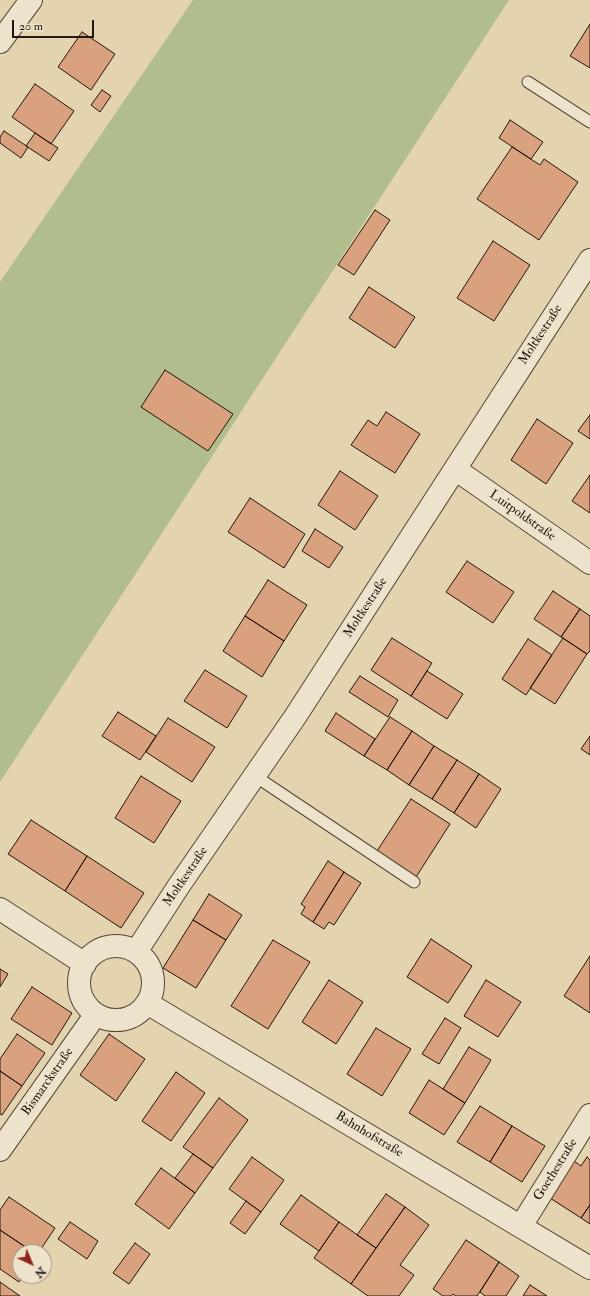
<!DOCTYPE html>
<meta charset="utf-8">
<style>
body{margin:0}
#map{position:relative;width:590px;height:1296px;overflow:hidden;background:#e4d3af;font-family:"IM FELL Double Pica",serif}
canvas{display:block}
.north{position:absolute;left:12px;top:1244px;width:40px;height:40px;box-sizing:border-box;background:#ede2cb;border:1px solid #9c917f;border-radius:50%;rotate:136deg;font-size:11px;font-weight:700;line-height:16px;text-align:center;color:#22180d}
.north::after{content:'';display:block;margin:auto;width:14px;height:18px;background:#8f2418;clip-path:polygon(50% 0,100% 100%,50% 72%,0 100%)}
.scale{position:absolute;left:12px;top:20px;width:82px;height:18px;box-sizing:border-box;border:2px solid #22180d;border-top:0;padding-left:5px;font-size:12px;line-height:14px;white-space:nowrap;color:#22180d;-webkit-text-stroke:3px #ede2cb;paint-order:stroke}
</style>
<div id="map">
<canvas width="590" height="1296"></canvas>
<div class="north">N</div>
<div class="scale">20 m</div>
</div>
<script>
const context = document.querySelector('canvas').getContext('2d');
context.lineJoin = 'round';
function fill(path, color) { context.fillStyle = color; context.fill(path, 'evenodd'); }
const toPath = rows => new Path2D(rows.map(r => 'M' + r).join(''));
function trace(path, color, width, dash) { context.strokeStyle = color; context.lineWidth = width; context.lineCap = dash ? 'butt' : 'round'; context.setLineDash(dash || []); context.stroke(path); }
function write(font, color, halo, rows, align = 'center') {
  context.font = font + ' "IM FELL Double Pica",serif'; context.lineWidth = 3; context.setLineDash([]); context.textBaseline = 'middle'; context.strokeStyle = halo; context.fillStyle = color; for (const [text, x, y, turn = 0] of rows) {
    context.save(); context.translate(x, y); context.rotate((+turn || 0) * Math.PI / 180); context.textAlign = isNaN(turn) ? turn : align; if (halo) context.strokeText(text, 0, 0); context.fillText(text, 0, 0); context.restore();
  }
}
const green = toPath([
 [193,0,509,0,0,782,0,282]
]);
const building = toPath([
 [590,24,590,68,570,56,590,24],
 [82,32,115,54,91,90,58,67,82,32],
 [35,84,74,111,51,144,12,117,35,84],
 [102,90,111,96,100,112,91,105,102,90],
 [510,120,543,142,531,159,499,138,510,120],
 [4,131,28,147,21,158,0,143,0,137,4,131],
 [35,133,58,148,49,161,26,146,35,133],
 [512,147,540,165,544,159,578,182,539,240,477,199,512,147],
 [375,210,390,220,354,275,338,265,375,210],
 [493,241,530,265,494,321,457,298,493,241],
 [369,287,415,317,395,348,349,318,369,287],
 [165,370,233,414,208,451,141,407,165,370],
 [386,412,420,434,395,473,351,445,368,420,377,426,386,412],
 [590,415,590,439,578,431,590,415],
 [537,419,573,443,546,484,511,460,537,419],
 [340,471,378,496,355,530,318,505,340,471],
 [590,475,590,513,572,501,590,475],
 [250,498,305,534,284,568,228,532,250,498],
 [315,529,343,547,329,568,302,551,315,529],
 [467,561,514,592,493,623,446,592,467,561],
 [268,580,307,605,284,641,245,616,268,580],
 [553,591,580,609,561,637,534,619,553,591],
 [580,609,590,616,590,651,587,654,561,637,580,609],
 [245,616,284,641,262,677,223,651,245,616],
 [392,638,432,663,411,696,371,670,392,638],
 [563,638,587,654,555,704,530,688,563,638],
 [528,639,552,655,526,695,502,679,528,639],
 [205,670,247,696,227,728,184,701,205,670],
 [427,671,463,694,447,719,411,696,427,671],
 [360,676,398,700,388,717,349,692,360,676],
 [118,712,156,736,140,760,102,736,118,712],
 [336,713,375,739,364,756,325,731,336,713],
 [390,717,412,731,387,770,364,756,390,717],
 [168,718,215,747,192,782,146,752,168,718],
 [412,731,434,746,409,785,387,770,412,731],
 [590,736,590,755,581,749,590,736],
 [434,746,457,760,432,799,409,785,434,746],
 [457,760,479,774,454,813,432,799,457,760],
 [479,774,501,789,476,828,454,813,479,774],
 [141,776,181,801,154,843,115,818,141,776],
 [411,799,450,824,416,877,377,851,411,799],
 [31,820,87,856,65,891,8,854,31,820],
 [87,856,144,893,121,928,65,891,87,856],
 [328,861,344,872,313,922,301,914,305,907,301,904,328,861],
 [344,872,361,883,334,925,329,922,324,929,313,922,344,872],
 [209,894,242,915,226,940,193,920,209,894],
 [193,920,226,940,196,988,163,968,193,920],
 [431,939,472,966,448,1003,407,977,431,939],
 [273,940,310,962,268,1029,231,1006,273,940],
 [590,956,590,1013,564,996,590,956],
 [0,969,8,974,0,987,0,969],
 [329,980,363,1002,336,1044,302,1022,329,980],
 [486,980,521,1002,498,1037,464,1016,486,980],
 [32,987,72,1013,52,1045,11,1019,32,987],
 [445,1018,461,1028,439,1064,422,1054,445,1018],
 [376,1028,411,1049,382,1096,347,1074,376,1028],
 [17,1034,45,1053,22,1086,0,1071,0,1059,17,1034],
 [109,1034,145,1059,116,1101,80,1075,109,1034],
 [469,1047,491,1060,465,1103,443,1089,469,1047],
 [0,1071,22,1086,2,1115,0,1114,0,1071],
 [176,1072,205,1093,171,1141,142,1121,176,1072],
 [429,1080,465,1103,444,1135,409,1113,429,1080],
 [219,1098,248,1120,213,1168,183,1147,219,1098],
 [480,1106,512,1126,490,1162,457,1142,480,1106],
 [512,1126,545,1146,522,1182,490,1162,512,1126],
 [193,1154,213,1168,195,1193,175,1178,193,1154],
 [252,1157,284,1180,261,1212,229,1189,252,1157],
 [587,1157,590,1160,590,1205,581,1218,550,1198,574,1161,581,1166,587,1157],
 [161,1168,195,1193,169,1229,135,1204,161,1168],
 [386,1194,405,1207,376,1248,357,1235,386,1194],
 [301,1195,339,1222,319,1251,280,1224,301,1195],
 [9,1197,55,1228,39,1252,33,1252,0,1230,0,1210,9,1197],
 [246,1201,261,1212,245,1234,230,1223,246,1201],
 [590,1205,590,1224,581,1218,590,1205],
 [405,1207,429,1225,400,1265,414,1275,399,1296,368,1296,351,1284,405,1207],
 [70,1222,98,1241,87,1259,58,1239,70,1222],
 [339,1222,376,1248,351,1284,314,1258,339,1222],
 [0,1230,33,1252,20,1252,20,1276,23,1276,19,1282,0,1269,0,1230],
 [466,1240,499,1262,477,1296,456,1296,453,1294,451,1296,443,1296,433,1289,466,1240],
 [135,1243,150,1254,129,1284,113,1273,135,1243],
 [499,1262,519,1276,506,1296,485,1296,480,1292,499,1262],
 [0,1282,20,1296,0,1296,0,1282],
 [530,1285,547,1296,523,1296,530,1285]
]);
const service = toPath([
 [528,82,590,122],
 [255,776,414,882]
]);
const minor = toPath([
 [0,42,31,0],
 [455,469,590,563],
 [0,909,85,964],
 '79 983a37 37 0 1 1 74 0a37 37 0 1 1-74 0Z',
 [136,952,178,887,295,717,590,260],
 [147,1003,590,1268],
 [0,1150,96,1014],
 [521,1226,590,1115]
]);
const streetNames = [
 ["Moltkestraße",541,335,-57],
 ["Luitpoldstraße",522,516,35],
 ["Moltkestraße",366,608,-57],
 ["Moltkestraße",186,877,-56],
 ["Bismarckstraße",48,1082,-55],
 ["Bahnhofstraße",369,1135,31],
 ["Goethestraße",556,1170,-58]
];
fill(green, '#b1bd8d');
fill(building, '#d9a17d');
trace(building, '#22180d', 1);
trace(service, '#524736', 13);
trace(minor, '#524736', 24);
trace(service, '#ede2cb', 11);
trace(minor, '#ede2cb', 22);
write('13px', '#22180d', '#ede2cb', streetNames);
</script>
